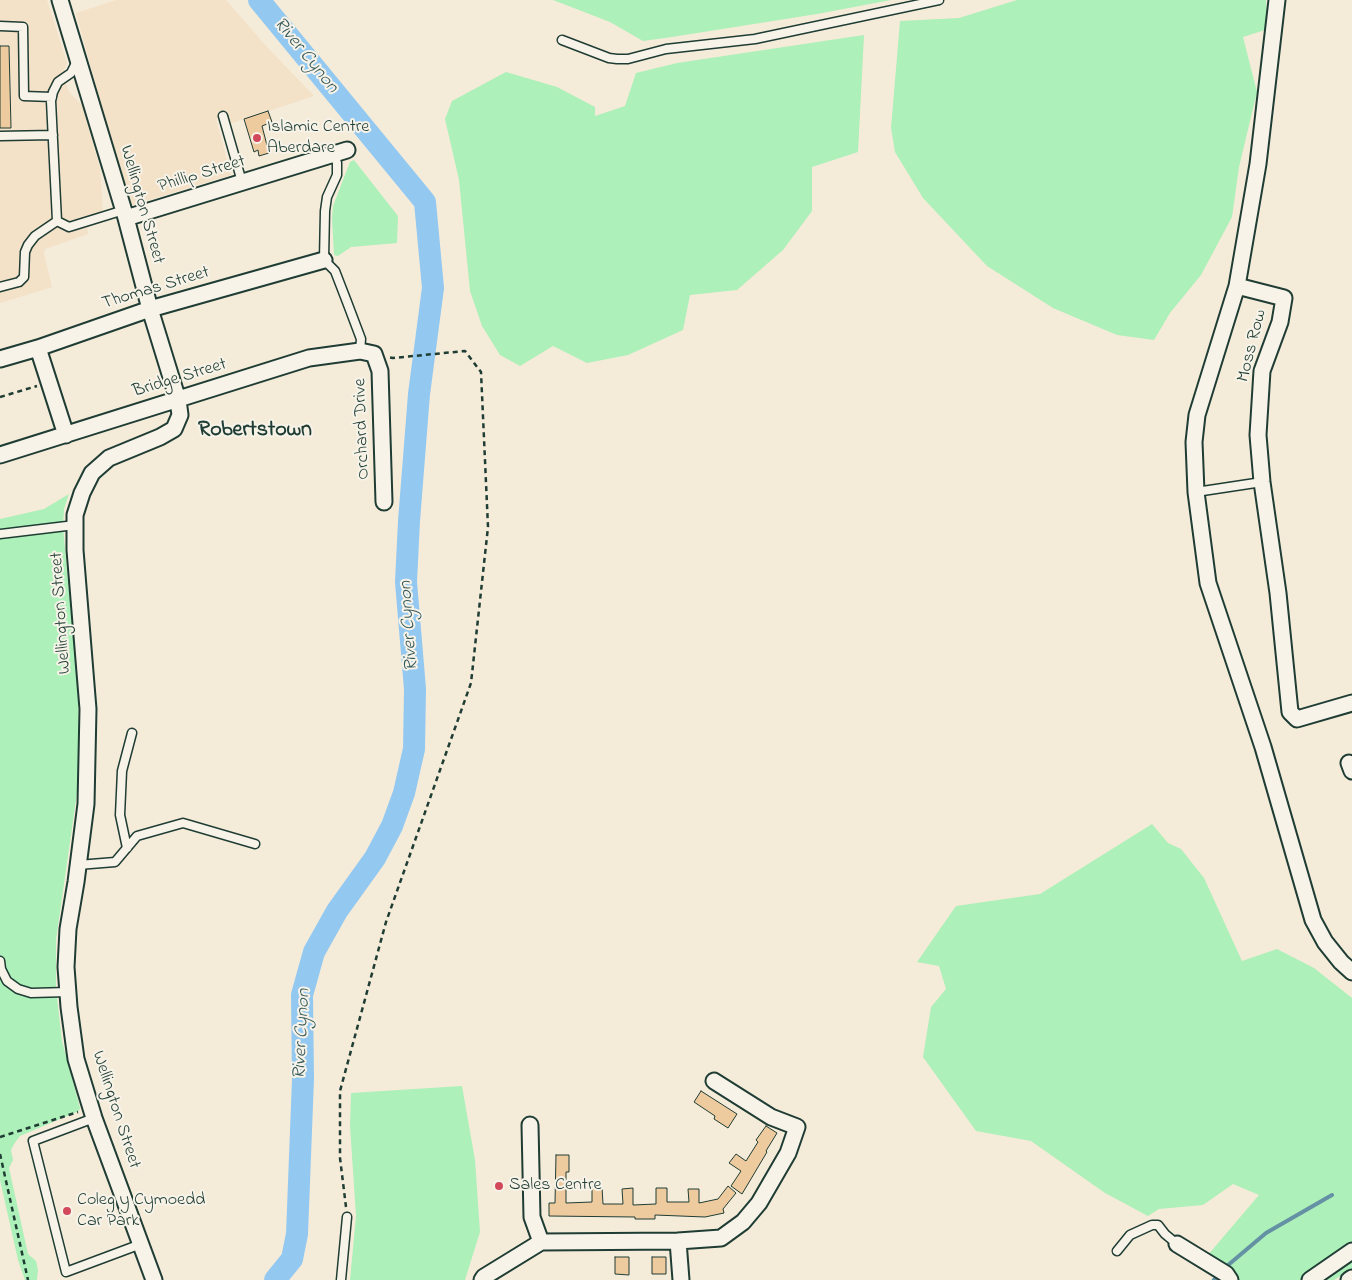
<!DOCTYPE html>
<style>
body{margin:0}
canvas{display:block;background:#f5ebd9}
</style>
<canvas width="1352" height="1280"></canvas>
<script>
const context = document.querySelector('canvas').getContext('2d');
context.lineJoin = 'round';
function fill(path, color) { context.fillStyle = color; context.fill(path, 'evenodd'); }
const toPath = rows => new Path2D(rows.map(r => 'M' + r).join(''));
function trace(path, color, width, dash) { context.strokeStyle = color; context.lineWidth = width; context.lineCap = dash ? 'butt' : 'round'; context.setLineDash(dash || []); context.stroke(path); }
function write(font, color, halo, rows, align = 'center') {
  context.font = font + ' "Indie Flower",sans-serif'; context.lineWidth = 4; context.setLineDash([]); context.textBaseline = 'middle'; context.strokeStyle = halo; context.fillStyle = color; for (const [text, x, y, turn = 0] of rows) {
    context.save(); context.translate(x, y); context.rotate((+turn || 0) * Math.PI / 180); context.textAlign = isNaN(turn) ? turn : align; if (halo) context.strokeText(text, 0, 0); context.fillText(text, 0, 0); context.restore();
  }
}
const built = toPath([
 [0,0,47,0,67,63,63,72,64,77,69,92,82,105,100,169,103,213,86,217,88,234,45,249,44,254,52,287,0,303],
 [116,0,226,0,267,47,314,96,232,123,223,116,216,119,231,175,129,206,76,13]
]);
const green = toPath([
 [553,0,891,0,817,14,672,37,643,41,610,22],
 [1017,0,1266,0,1268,29,1243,37,1257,92,1239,167,1232,217,1201,275,1170,313,1154,340,1117,335,1053,308,987,266,923,198,895,152,891,128,900,21,959,18],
 [864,35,858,152,812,167,812,211,783,250,737,290,690,295,683,330,628,355,587,363,553,346,520,366,500,355,482,326,470,291,459,180,445,119,452,101,506,72,557,87,595,107,595,116,625,106,636,73,677,63],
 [354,160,398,216,397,243,351,247,338,256,334,255,332,219,333,206,350,162],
 [69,494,64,509,63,527,78,687,79,759,77,793,56,940,56,989,62,1041,80,1108,79,1111,20,1136,14,1144,11,1150,13,1160,9,1168,28,1254,36,1261,38,1270,37,1280,25,1280,18,1260,0,1180,0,519,44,509],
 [1152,824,1168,843,1181,849,1204,878,1242,961,1277,949,1314,968,1352,998,1352,1269,1334,1280,1211,1280,1223,1265,1207,1256,1259,1195,1233,1184,1203,1205,1159,1209,1148,1216,1105,1193,1031,1141,976,1131,923,1057,931,1007,946,989,939,966,917,962,956,906,1040,894],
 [462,1086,475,1160,480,1232,465,1280,350,1280,356,1216,350,1126,351,1093]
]);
const stream = toPath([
 [1227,1266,1266,1233,1332,1195],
 [1214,1280,1216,1278]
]);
const river = toPath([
 [259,0,425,202,433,288,419,394,409,521,406,582,415,689,414,749,404,793,392,826,375,858,337,911,314,952,302,995,303,1079,297,1234,292,1259,275,1280]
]);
const building = toPath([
 [0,46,9,46,11,128,0,128,0,46],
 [268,111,272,122,262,126,269,153,259,156,258,150,254,152,244,119,268,111],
 [701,1091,737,1114,728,1128,714,1119,715,1116,694,1102,701,1091],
 [766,1126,777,1133,766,1151,767,1152,742,1194,731,1186,741,1171,729,1163,736,1154,746,1161,758,1142,756,1140,766,1126],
 [556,1155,569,1155,569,1172,566,1172,566,1203,592,1202,592,1187,602,1187,603,1204,623,1204,622,1189,633,1188,633,1205,656,1204,656,1188,667,1188,667,1202,689,1202,688,1189,699,1189,699,1203,718,1199,728,1186,736,1193,723,1209,724,1213,705,1217,655,1215,655,1219,635,1219,635,1217,549,1216,549,1203,555,1203,556,1155],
 [615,1257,629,1257,629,1275,615,1274,615,1257],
 [652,1257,666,1257,666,1274,652,1274,652,1257]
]);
const path = toPath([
 [0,397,37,386],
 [0,1137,78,1112],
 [0,1154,28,1280],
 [346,1207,340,1158,340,1091,386,922,471,683,488,527,481,372,465,351,393,358,388,357]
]);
const service = toPath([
 [0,26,23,27,24,96,52,97],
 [562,40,609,58,617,59,628,59,666,49,755,39,939,0],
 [223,116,242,182],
 [0,136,53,135],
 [334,154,337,163,337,175,327,197,325,211,324,260,335,271,347,302,361,339,360,351],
 [57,221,69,227,124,210],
 [0,287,19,282,24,277,25,252,28,245,35,236,57,221,51,101,53,92,58,82,71,73,77,61],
 [1196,492,1262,482],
 [0,534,75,525],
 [127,848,120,815,122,771,132,733],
 [78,865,115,862,137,836,183,823,255,844],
 [0,961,1,969,7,981,18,989,31,993,68,992],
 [94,1118,33,1141,66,1272,141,1244],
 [1117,1251,1130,1235,1152,1225,1158,1225,1165,1234,1177,1244],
 [341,1280,347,1217]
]);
const minor = toPath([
 [60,0,126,218,150,309,178,400,180,415,174,429,160,437,109,458,92,473,82,493,75,515,75,550,88,709,86,804,76,882,68,929,66,967,69,1007,76,1059,94,1118,154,1280],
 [1277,0,1258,164,1237,286,1197,415,1194,442,1196,492,1208,583,1263,747,1313,920,1325,942,1341,962,1352,972],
 [126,218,347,150],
 [1237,286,1284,298,1280,322,1262,371,1258,435,1262,482,1278,593,1290,712,1297,719,1352,703],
 [38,348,66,435],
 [0,359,38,348,150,309,324,260],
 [0,455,309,358,360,351,374,354,380,371,384,502],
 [1349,763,1352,771],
 [530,1125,532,1217,541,1242],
 [678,1241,681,1280],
 [1177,1244,1226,1274,1230,1280],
 [482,1280,484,1277,541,1242,678,1241,721,1238,743,1222,759,1203,788,1153,797,1127,771,1117,714,1081],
 [1310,1280,1352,1251],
 [1349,1280,1352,1278]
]);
const markers = [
 [257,138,5,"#d1495b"],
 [499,1186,5,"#d1495b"],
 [67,1211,5,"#d1495b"]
];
const poiNames = [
 ["Islamic Centre",267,128],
 ["Aberdare",267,149],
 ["Sales Centre",509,1186],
 ["Coleg y Cymoedd",77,1201],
 ["Car Park",77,1222]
];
const streetNames = [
 ["Phillip Street",202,175,-17],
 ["Wellington Street",141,205,74],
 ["Thomas Street",156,289,-17],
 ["Moss Row",1253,346,-76],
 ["Bridge Street",180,379,-17],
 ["Orchard Drive",363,429,-92],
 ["Wellington Street",62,613,-94],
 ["Wellington Street",115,1110,72]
];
const waterNames = [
 ["River Cynon",305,56,51],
 ["River Cynon",410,626,-94],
 ["River Cynon",303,1034,-87]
];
const districtNames = [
 ["Robertstown",255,431]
];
fill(built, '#f3e1c8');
fill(green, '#adf0b9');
trace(stream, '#6591a5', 4);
trace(river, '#93c9f1', 22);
fill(building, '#eeca9f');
trace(building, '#1f3d34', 1);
trace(service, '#1f3d34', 11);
trace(minor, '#1f3d34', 19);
trace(path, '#1f3d34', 2.5, [5, 4]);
trace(service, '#f7f3e8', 8);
trace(minor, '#f7f3e8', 15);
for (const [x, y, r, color] of markers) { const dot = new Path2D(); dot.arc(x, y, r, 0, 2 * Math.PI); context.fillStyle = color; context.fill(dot); trace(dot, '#f7f3e8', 2); }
write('18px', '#1f3d34', '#f7f3e8', poiNames, 'left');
write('18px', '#1f3d34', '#f7f3e8', streetNames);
write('italic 19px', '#36595a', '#f7f3e8', waterNames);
write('bold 22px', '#1f3d34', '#f7f3e8', districtNames);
</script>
